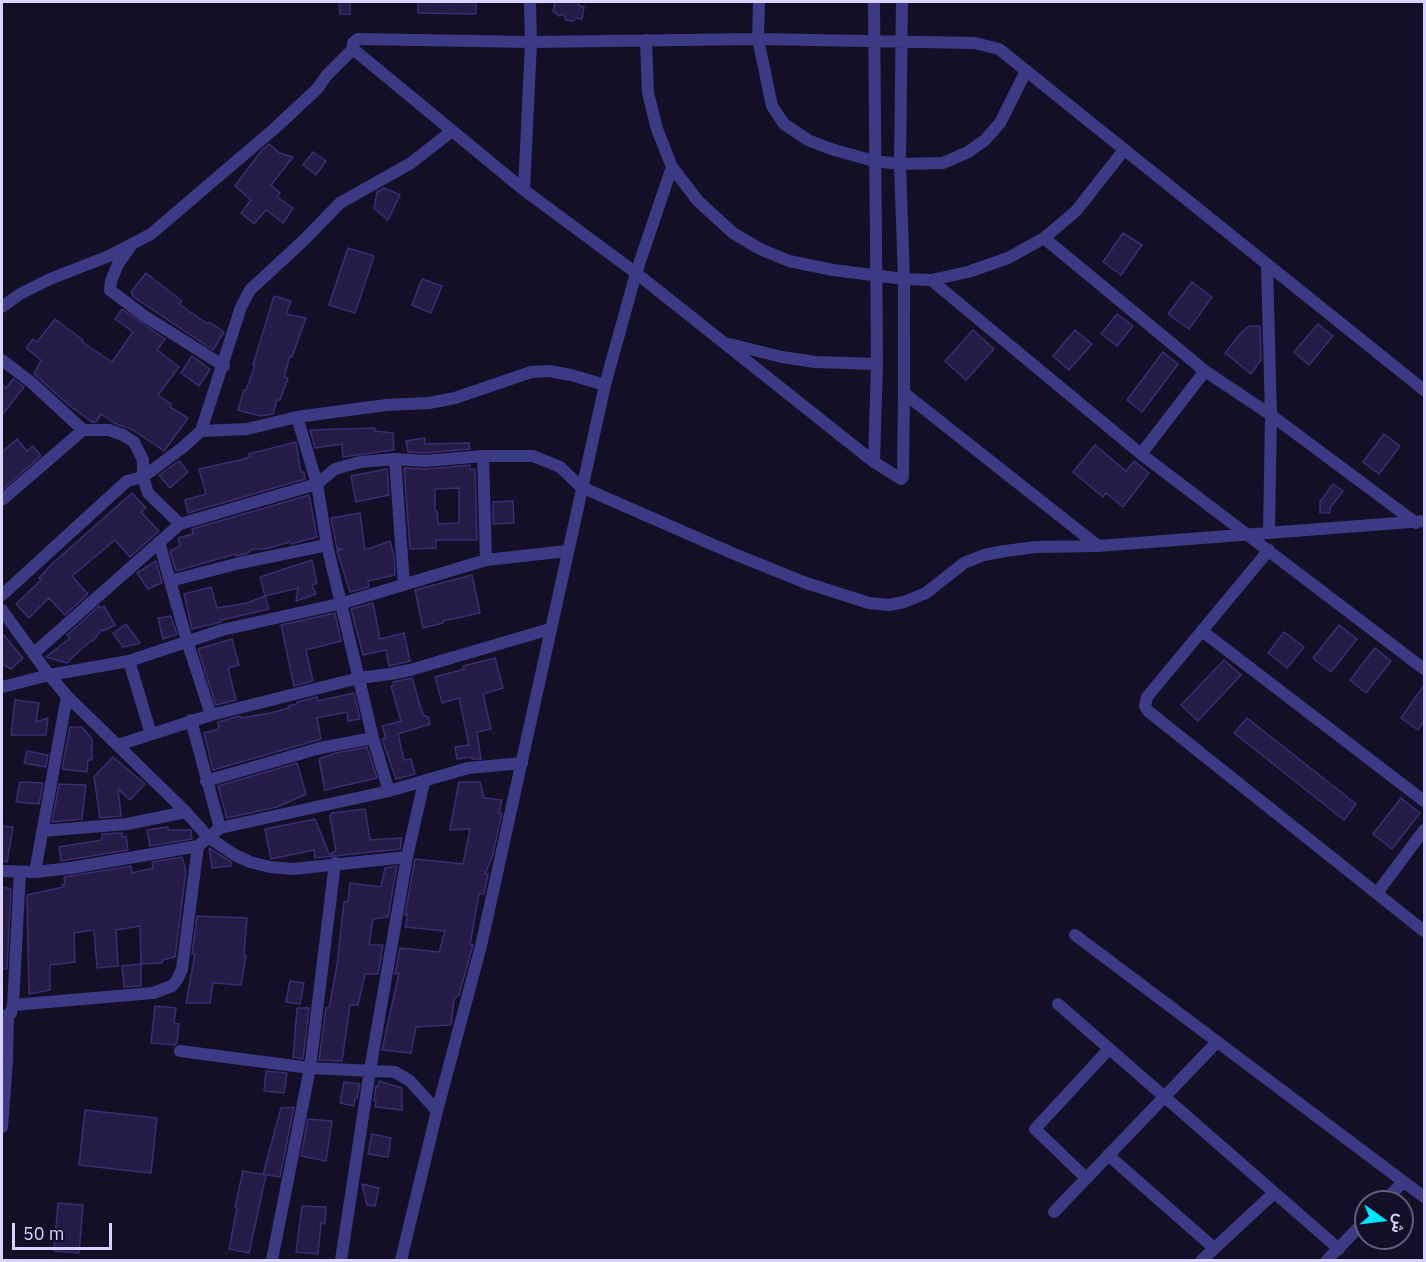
<!DOCTYPE html>
<meta charset="utf-8">
<style>
body{margin:0}
#map{position:relative;width:1426px;height:1262px;overflow:hidden;background:#130f26;font-family:"IBM Plex Sans",Vazirmatn,sans-serif}
canvas{display:block}
.frame{position:absolute;inset:0;border:3px solid #d9d4ff;pointer-events:none}
.north{position:absolute;left:1354px;top:1190px;width:60px;height:60px;box-sizing:border-box;background:#130f26;border:2px solid #625e7d;border-radius:50%;rotate:104deg;font-size:16px;font-weight:700;line-height:24px;text-align:center;color:#d9d4ff}
.north::after{content:'';display:block;margin:auto;width:21px;height:27px;background:#00e5ff;clip-path:polygon(50% 0,100% 100%,50% 72%,0 100%)}
.scale{position:absolute;left:12px;top:1223px;width:100px;height:27px;box-sizing:border-box;border:3px solid #d9d4ff;border-top:0;padding-left:8px;font-size:18px;line-height:21px;white-space:nowrap;color:#d9d4ff;-webkit-text-stroke:4px #130f26;paint-order:stroke}
</style>
<div id="map">
<canvas width="1426" height="1262"></canvas>
<div class="frame"></div>
<div class="north">ش</div>
<div class="scale">50 m</div>
</div>
<script>
const context = document.querySelector('canvas').getContext('2d');
context.lineJoin = 'round';
function fill(path, color) { context.fillStyle = color; context.fill(path, 'evenodd'); }
const toPath = rows => new Path2D(rows.map(r => 'M' + r).join(''));
function trace(path, color, width, dash) { context.strokeStyle = color; context.lineWidth = width; context.lineCap = dash ? 'butt' : 'round'; context.setLineDash(dash || []); context.stroke(path); }
const building = toPath([
 [339,2,350,2,350,14,340,14,339,2],
 [418,2,476,2,476,14,418,13,418,2],
 [555,2,578,2,579,6,584,7,582,19,576,18,573,21,566,20,563,14,559,16,553,11,555,2],
 [269,144,280,153,293,157,271,185,280,193,277,197,293,208,283,223,266,210,254,224,241,213,251,200,235,186,262,150,269,144],
 [313,152,326,161,316,175,303,165,313,152],
 [384,188,400,195,388,220,374,208,377,192,384,188],
 [1123,233,1142,245,1121,275,1103,262,1123,233],
 [348,248,374,256,355,313,329,305,348,248],
 [146,273,182,301,179,304,206,323,211,323,224,332,213,350,132,296,133,294,131,292,146,273],
 [422,279,442,286,431,313,412,305,422,279],
 [1192,282,1212,297,1189,329,1168,314,1192,282],
 [274,296,291,301,286,314,306,318,292,357,290,356,284,377,288,378,280,400,277,400,273,414,260,416,238,410,244,390,246,390,255,365,253,365,274,296],
 [122,309,165,339,157,350,179,367,158,395,171,404,170,407,188,418,164,451,133,430,114,423,101,414,96,422,92,422,70,406,34,374,41,360,26,348,33,339,37,342,55,319,83,340,82,342,112,362,133,332,115,319,122,309],
 [1117,314,1133,326,1117,346,1101,334,1117,314],
 [1318,324,1333,336,1309,365,1294,352,1318,324],
 [1249,326,1260,326,1261,360,1251,374,1225,353,1240,334,1249,326],
 [973,330,994,349,966,380,945,361,973,330],
 [1075,330,1092,344,1069,370,1053,356,1075,330],
 [1163,352,1178,364,1142,412,1127,400,1163,352],
 [192,356,210,369,199,386,181,373,192,356],
 [13,379,24,387,2,415,2,384,6,388,13,379],
 [375,428,375,431,393,433,394,450,343,457,342,444,315,448,310,430,375,428],
 [1384,434,1400,446,1379,474,1363,462,1384,434],
 [425,438,425,444,469,443,470,449,425,453,408,452,406,441,425,438],
 [17,439,27,451,33,446,41,456,2,490,2,452,17,439],
 [296,442,301,472,304,472,305,479,188,513,185,500,206,494,199,469,240,460,250,457,249,454,296,442],
 [1095,445,1126,471,1134,461,1149,473,1123,507,1106,493,1103,497,1073,472,1095,445],
 [179,461,188,472,170,488,159,475,179,461],
 [470,465,470,470,475,469,477,540,436,540,436,548,410,549,404,468,426,469,470,465],
 [459,488,459,523,438,524,437,511,435,511,435,489,459,488],
 [387,469,389,495,356,502,351,476,387,469],
 [1333,484,1343,491,1330,508,1330,513,1320,513,1320,502,1333,484],
 [132,493,146,508,141,512,159,531,130,557,115,540,72,576,88,594,65,615,49,598,29,618,16,604,41,580,39,578,53,563,132,493],
 [309,495,317,537,291,544,290,542,265,549,253,549,245,554,236,556,235,554,176,571,170,551,180,546,178,538,193,534,192,529,309,495],
 [513,501,514,523,493,524,493,502,513,501],
 [360,513,365,550,390,541,394,555,395,575,368,581,369,587,350,592,337,551,343,549,337,549,331,518,360,513],
 [312,560,317,583,312,585,316,594,296,601,298,588,265,596,260,577,312,560],
 [156,561,162,583,148,589,137,573,156,561],
 [472,575,480,613,443,621,443,623,423,628,415,590,472,575],
 [211,587,217,608,247,603,265,596,269,609,221,620,221,622,192,629,184,594,211,587],
 [373,603,380,639,404,633,410,661,389,666,386,650,363,655,351,609,373,603],
 [99,606,101,608,104,606,115,625,103,631,102,629,93,641,92,640,80,650,67,663,46,657,70,638,67,635,99,606],
 [335,613,341,641,306,650,313,681,294,686,281,625,335,613],
 [171,616,177,634,163,639,158,618,171,616],
 [126,624,140,643,123,647,113,633,126,624],
 [1339,625,1357,639,1331,672,1313,658,1339,625],
 [1284,632,1304,647,1287,668,1268,653,1284,632],
 [2,633,23,658,11,669,2,664,2,633],
 [232,639,239,665,228,668,236,700,216,705,198,649,232,639],
 [1375,648,1391,661,1366,693,1350,680,1375,648],
 [495,658,503,688,483,694,491,729,477,732,481,759,472,759,472,757,457,759,455,747,469,745,459,698,442,703,435,677,464,669,463,666,495,658],
 [1224,660,1241,675,1198,721,1181,705,1224,660],
 [412,678,420,705,423,715,428,717,430,724,398,734,404,760,411,759,415,774,396,779,382,739,386,738,382,726,401,721,391,686,394,685,393,682,412,678],
 [1425,684,1425,720,1418,730,1401,718,1425,684],
 [354,693,360,719,348,721,347,712,317,718,321,739,213,770,204,733,219,729,218,722,240,716,241,718,270,713,289,708,288,706,297,704,297,702,317,697,318,701,354,693],
 [15,700,39,703,36,722,48,718,46,735,11,735,15,700],
 [1247,718,1356,804,1344,820,1234,733,1247,718],
 [70,727,82,727,92,739,92,760,88,760,87,772,62,769,70,727],
 [367,747,377,778,325,790,319,759,336,753,367,747],
 [27,751,48,755,46,767,24,763,27,751],
 [113,757,145,784,130,800,118,789,121,816,100,818,94,777,113,757],
 [297,763,306,794,277,807,227,818,218,786,297,763],
 [20,782,43,783,39,804,16,802,20,782],
 [459,782,480,782,484,798,502,800,499,813,502,813,492,858,485,874,488,874,484,894,479,894,470,945,473,945,459,995,454,999,451,1025,416,1027,411,1053,382,1050,399,973,395,974,400,948,439,952,445,931,405,927,408,914,405,915,415,859,463,864,470,829,450,830,459,782],
 [59,784,86,785,82,819,52,822,59,784],
 [1401,798,1420,813,1392,849,1373,834,1401,798],
 [365,809,370,840,402,838,400,849,315,858,314,850,271,859,265,829,315,819,329,854,336,851,330,816,332,813,365,809],
 [2,826,13,827,7,862,2,861,2,826],
 [168,827,168,830,191,830,192,839,150,846,147,830,168,827],
 [122,833,122,837,126,836,128,850,61,861,59,847,102,840,102,834,122,833],
 [209,848,231,862,231,866,212,868,209,848],
 [182,857,186,871,175,957,162,960,162,963,141,964,140,926,116,930,118,966,97,968,94,930,74,933,75,962,50,965,50,990,29,994,27,895,63,887,62,885,65,884,64,877,131,866,132,873,153,868,152,862,182,857],
 [397,866,388,917,373,919,369,945,383,945,378,974,365,974,358,1005,350,1005,342,1061,319,1060,326,1008,329,1008,337,965,344,902,348,901,350,883,381,887,385,868,397,866],
 [2,887,11,889,7,969,2,969,2,887],
 [197,916,247,918,244,955,246,956,241,985,213,983,210,1003,186,1003,195,954,192,954,197,916],
 [141,964,141,986,124,987,122,966,141,964],
 [290,981,304,983,300,1004,286,1002,290,981],
 [155,1006,176,1008,174,1023,179,1024,177,1043,175,1045,151,1043,155,1006],
 [297,1008,309,1008,303,1059,293,1057,297,1008],
 [266,1071,287,1073,284,1093,264,1091,266,1071],
 [379,1081,402,1088,402,1110,375,1107,376,1101,374,1101,376,1086,378,1087,379,1081],
 [344,1082,360,1084,357,1098,355,1098,354,1106,340,1103,344,1082],
 [294,1107,280,1177,263,1174,281,1108,294,1107],
 [85,1110,157,1118,151,1173,79,1165,85,1110],
 [308,1119,332,1121,326,1161,301,1156,308,1119],
 [372,1134,391,1138,388,1157,368,1154,372,1134],
 [243,1171,266,1175,249,1253,229,1249,237,1208,235,1207,243,1171],
 [362,1184,379,1188,375,1206,367,1205,362,1184],
 [58,1203,83,1205,79,1253,54,1251,58,1203],
 [302,1206,326,1207,325,1224,321,1223,318,1254,296,1252,302,1206]
]);
const street = toPath([
 [759,2,758,39,772,106,784,124,808,140,831,149,874,161,900,164,943,163,968,152,985,140,1000,123,1026,71],
 [874,2,877,364,874,462],
 [646,40,648,93,657,129,672,167,698,201,733,233,760,249,789,261,833,270,904,279,931,280,968,272,1008,258,1044,238,1076,211,1124,150],
 [353,49,524,190,636,273,874,462,901,479,903,477,904,393,904,279,900,164,902,2],
 [524,190,531,42,530,2],
 [1044,238,1205,371,1271,415,1416,523],
 [130,247,118,264,111,281,110,290,143,315,224,366],
 [1267,265,1271,415,1269,533],
 [931,280,1141,454,1424,669],
 [2,307,20,294,50,279,109,256,151,234,274,129,317,89,327,75,353,49,353,43,358,39,531,42,758,39,975,43,999,49,1424,390],
 [729,344,782,357,815,362,877,364],
 [2,360,32,383,83,430],
 [904,393,1098,546],
 [201,431,247,429,297,417],
 [1141,454,1205,371],
 [483,456,486,560],
 [395,459,404,585],
 [2,500,83,430,109,430,123,435,134,442,143,460,143,477,148,493,180,524],
 [159,542,187,641,211,715],
 [1269,550,1147,697,1145,706,1148,711,1424,931],
 [170,581,240,563,327,545],
 [2,595,127,481,143,477,182,448,201,431,241,307,250,290,304,240,340,203,411,163,452,131],
 [2,610,49,675,67,696,186,812,208,837,235,855,250,862,270,867,293,869,407,857],
 [1202,631,1424,801],
 [34,653,180,524,317,484,335,469,360,462,395,459,425,461,483,456,533,456,560,467,581,487,732,553,806,583,869,603,889,605,904,602,926,593,964,563,984,555,1005,551,1036,547,1098,546,1424,521],
 [129,661,151,734],
 [2,687,49,675,129,661,222,630,343,603,486,560,567,551],
 [191,720,220,828],
 [118,745,211,715,359,678,390,674,410,670,550,629],
 [206,781,320,748,373,738],
 [389,791,373,738,327,545,317,484,297,417,386,405,429,403,455,398,531,372,549,371,571,375,605,385],
 [42,831,127,824,186,812],
 [2,871,35,872,71,868,198,846,220,828,389,791,468,768,522,763],
 [35,872,67,696],
 [1377,893,1424,830],
 [1075,935,1424,1197],
 [1058,1004,1339,1249],
 [13,1005,153,993,172,986,177,980,182,969,198,846],
 [2,1016,8,1015,11,1013,13,1005,20,872],
 [180,1051,310,1068,395,1072,410,1081,437,1111],
 [2,1127,7,1059,8,1015],
 [1108,1155,1214,1248],
 [1086,1178,1035,1129,1109,1049],
 [1384,1202,1403,1182],
 [1054,1212,1217,1042],
 [272,1260,310,1068,335,863],
 [341,1260,370,1070,407,857,424,782],
 [401,1260,437,1111,481,946,605,385,636,273,672,167],
 [1202,1260,1274,1193],
 [1327,1260,1366,1220]
]);
fill(building, '#241b47');
trace(building, '#3b2d73', 1.5);
trace(street, '#3d3a85', 12);
</script>
